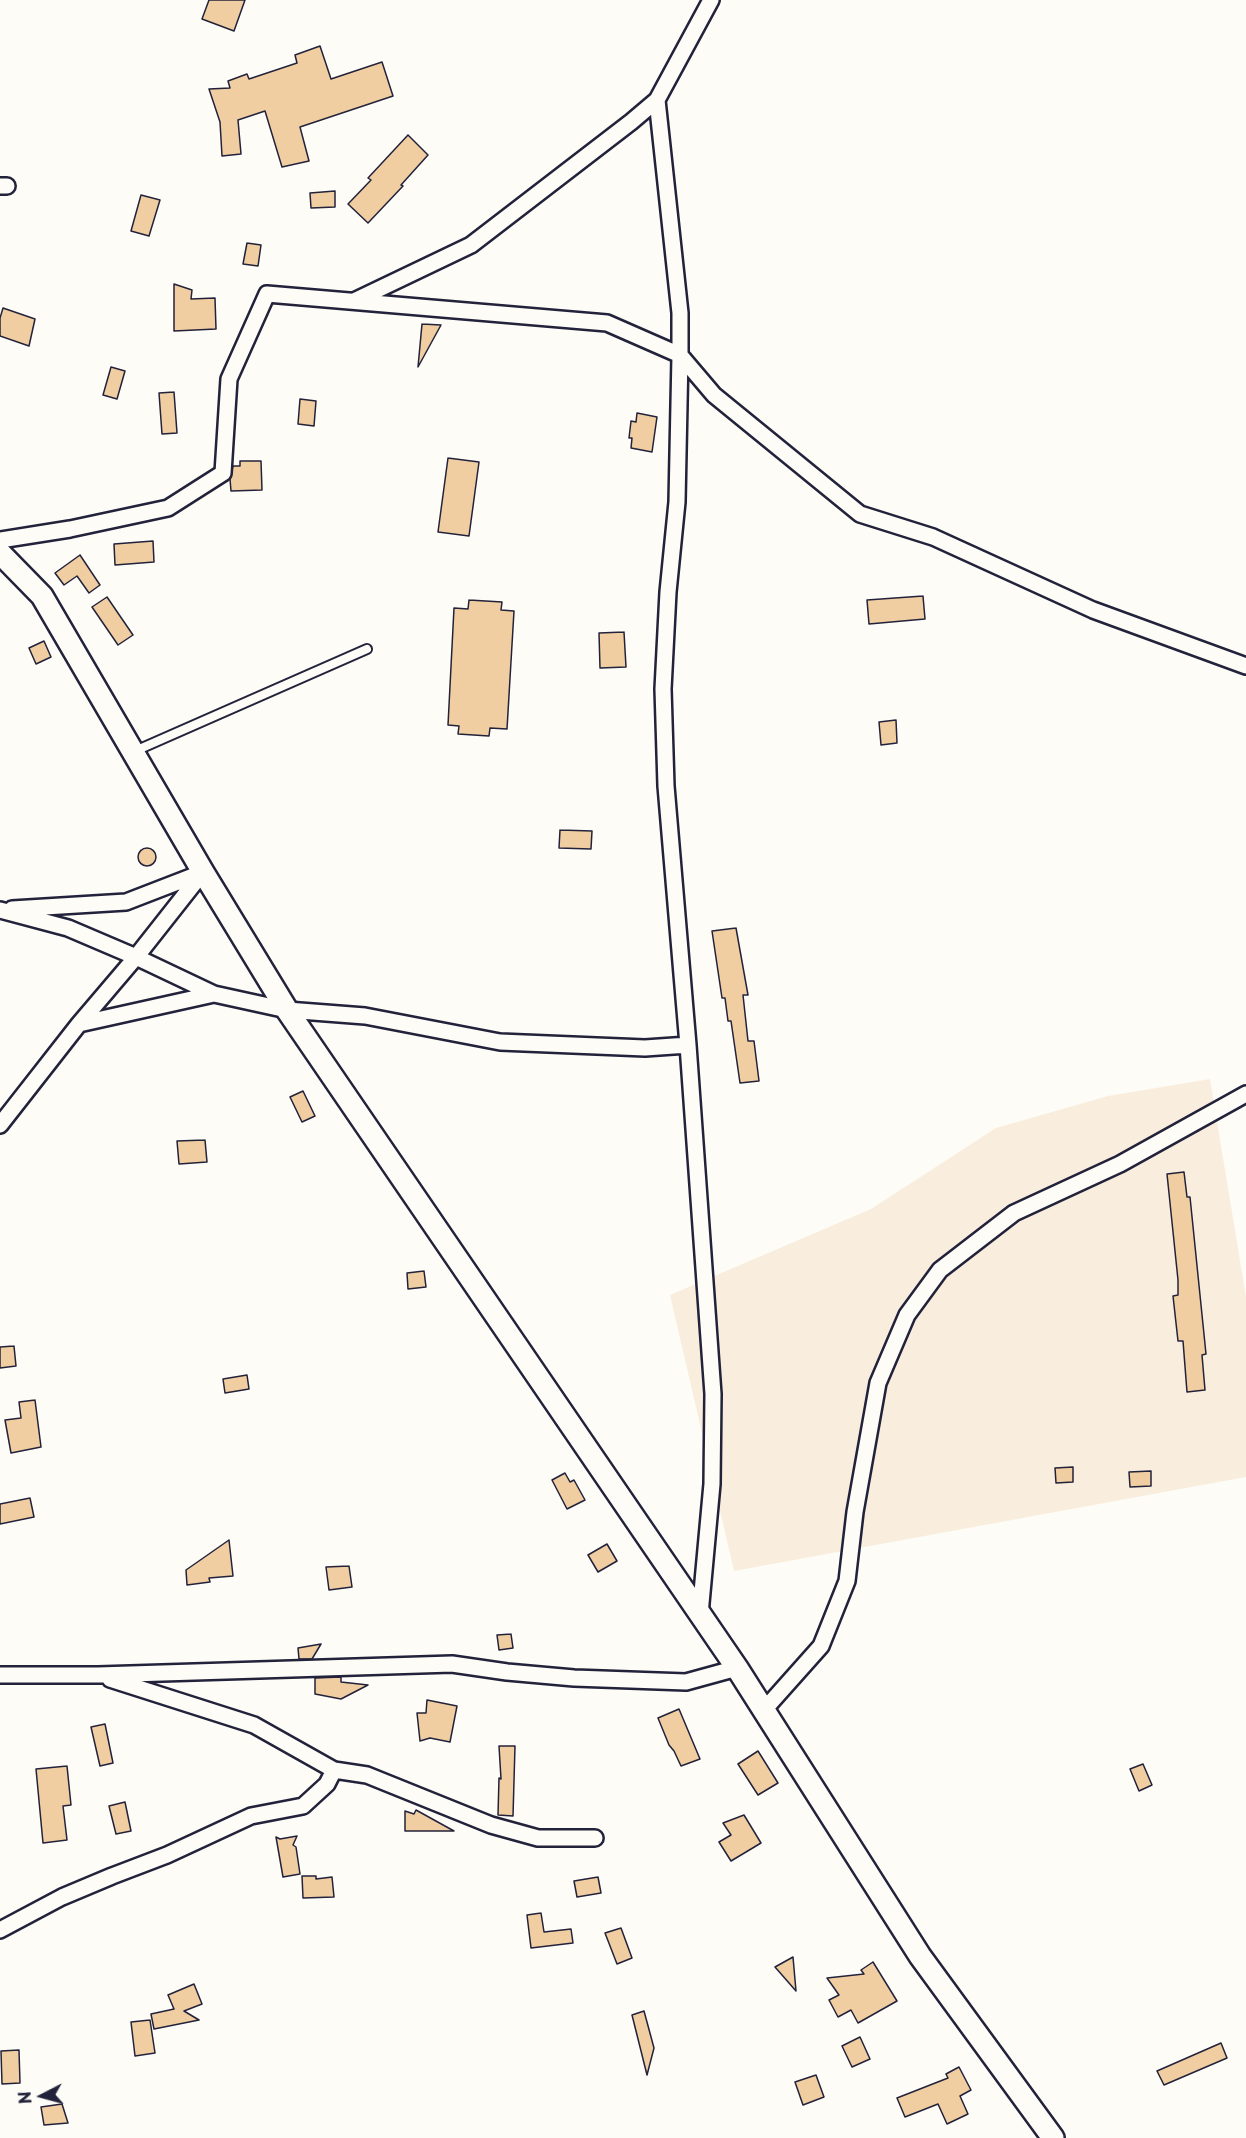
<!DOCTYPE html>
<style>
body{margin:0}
#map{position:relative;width:1246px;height:2138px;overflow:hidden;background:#fdfcf7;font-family:"Playpen Sans",sans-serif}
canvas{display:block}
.north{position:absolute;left:12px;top:2066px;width:60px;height:60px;-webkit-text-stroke:4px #fdfcf7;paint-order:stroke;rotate:264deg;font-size:16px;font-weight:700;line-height:24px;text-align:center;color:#22223b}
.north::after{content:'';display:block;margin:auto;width:21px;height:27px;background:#22223b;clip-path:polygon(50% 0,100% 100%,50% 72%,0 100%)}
</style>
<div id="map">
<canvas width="1246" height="2138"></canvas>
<div class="north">N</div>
</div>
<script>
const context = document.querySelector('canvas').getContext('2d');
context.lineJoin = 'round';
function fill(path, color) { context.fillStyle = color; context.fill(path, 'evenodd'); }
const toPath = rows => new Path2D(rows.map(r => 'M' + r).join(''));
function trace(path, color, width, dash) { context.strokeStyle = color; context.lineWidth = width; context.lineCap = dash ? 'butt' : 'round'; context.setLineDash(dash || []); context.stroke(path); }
const built = toPath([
 [1210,1079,1246,1297,1246,1477,734,1571,670,1295,871,1209,996,1128,1108,1096]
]);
const building = toPath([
 [209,0,245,0,234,31,202,19,209,0],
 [320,46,331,79,382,62,393,96,300,127,309,161,282,167,265,111,238,120,241,154,222,156,220,122,209,89,230,88,228,81,247,74,249,79,297,63,295,55,320,46],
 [408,135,428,155,401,185,403,186,368,223,348,204,371,180,368,178,408,135],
 [335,191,335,207,311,208,310,193,335,191],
 [141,195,160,200,149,236,131,231,141,195],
 [247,243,261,245,258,266,243,264,247,243],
 [174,284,192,290,191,299,215,298,216,329,174,331,174,284],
 [3,308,35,319,29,346,0,336,0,318,3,308],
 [422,324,441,325,418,367,422,324],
 [111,367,125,371,117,399,103,395,111,367],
 [174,392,177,433,162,434,159,393,174,392],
 [300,399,316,401,314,426,298,424,300,399],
 [637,413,657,417,652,452,631,448,632,438,629,438,631,421,636,422,637,413],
 [448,458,479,462,469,536,438,532,448,458],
 [240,461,261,461,262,490,231,491,230,479,233,466,240,466,240,461],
 [153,541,154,562,115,565,114,544,153,541],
 [80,555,100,585,89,593,77,576,64,585,55,573,80,555],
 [923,596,925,619,869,624,867,600,923,596],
 [107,597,133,635,118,645,92,607,107,597],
 [469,600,502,602,501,610,514,611,507,729,490,728,489,736,458,734,459,726,448,725,454,608,468,609,469,600],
 [624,632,626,667,600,668,599,633,624,632],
 [44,641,51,657,36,664,29,648,44,641],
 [896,720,897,743,881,745,879,722,896,720],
 [560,830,592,831,591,849,559,848,560,830],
 '138 857a9 9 0 1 1 18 0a9 9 0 1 1-18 0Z',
 [736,928,748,995,743,995,748,1041,754,1041,759,1081,740,1083,731,1021,728,1021,725,998,722,998,712,931,736,928],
 [303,1091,315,1116,302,1122,290,1097,303,1091],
 [205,1140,207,1162,179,1164,177,1141,205,1140],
 [1184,1172,1187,1197,1190,1197,1206,1354,1202,1355,1205,1390,1187,1392,1183,1341,1178,1341,1173,1296,1178,1295,1178,1280,1167,1174,1184,1172],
 [424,1271,426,1287,408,1289,407,1273,424,1271],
 [14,1346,16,1366,0,1368,0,1347,14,1346],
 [247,1375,249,1389,225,1393,223,1379,247,1375],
 [35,1400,41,1447,11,1453,5,1420,21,1418,19,1402,35,1400],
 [1073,1467,1073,1482,1056,1483,1055,1468,1073,1467],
 [1151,1471,1151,1486,1130,1487,1129,1472,1151,1471],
 [565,1473,570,1482,574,1480,585,1500,567,1509,552,1480,565,1473],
 [30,1498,34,1517,0,1524,0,1504,30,1498],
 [229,1540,233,1576,209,1578,210,1582,187,1585,186,1570,229,1540],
 [607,1544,617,1561,598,1572,588,1555,607,1544],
 [349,1566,352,1587,329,1590,326,1567,349,1566],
 [511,1634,513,1648,499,1650,497,1635,511,1634],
 [321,1644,312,1659,299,1659,298,1648,321,1644],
 [341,1677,341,1682,368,1685,341,1699,315,1694,315,1678,341,1677],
 [427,1700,457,1706,450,1742,430,1738,420,1741,417,1713,426,1713,427,1700],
 [679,1709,700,1759,681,1766,674,1751,669,1745,658,1718,679,1709],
 [105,1724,113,1763,100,1766,91,1727,105,1724],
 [499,1746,515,1746,513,1816,498,1815,499,1778,501,1779,499,1746],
 [758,1751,778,1783,758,1795,738,1764,758,1751],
 [1143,1764,1152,1785,1139,1791,1130,1769,1143,1764],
 [67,1766,71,1805,63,1806,67,1840,43,1843,36,1769,67,1766],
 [125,1802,131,1831,116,1834,109,1806,125,1802],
 [416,1810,454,1831,405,1831,405,1811,414,1814,416,1810],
 [744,1815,761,1843,731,1861,719,1842,731,1835,723,1823,744,1815],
 [297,1836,293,1845,296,1847,300,1874,283,1877,276,1837,280,1839,297,1836],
 [302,1876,316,1876,316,1879,332,1877,334,1897,303,1898,302,1876],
 [598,1877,601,1893,577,1897,574,1881,598,1877],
 [541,1913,544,1932,571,1929,573,1943,531,1948,527,1915,541,1913],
 [621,1928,632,1958,617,1964,605,1933,621,1928],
 [793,1957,796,1991,775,1967,793,1957],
 [873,1962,897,2001,858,2023,851,2010,838,2017,829,2000,839,1995,827,1978,864,1974,861,1970,873,1962],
 [194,1984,202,2004,184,2011,199,2020,154,2029,151,2014,174,2009,168,1995,194,1984],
 [644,2011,654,2048,647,2075,632,2015,644,2011],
 [150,2020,155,2053,135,2056,131,2022,150,2020],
 [860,2037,870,2059,852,2067,842,2046,860,2037],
 [1221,2043,1227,2058,1164,2085,1157,2071,1221,2043],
 [19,2050,20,2083,2,2084,1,2051,19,2050],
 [959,2067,971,2090,960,2096,968,2114,947,2124,938,2104,905,2117,897,2098,948,2078,946,2074,959,2067],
 [816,2075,824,2097,803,2105,795,2082,816,2075],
 [62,2104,68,2123,44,2125,41,2107,62,2104]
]);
const service = toPath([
 [135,751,367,649]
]);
const minor = toPath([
 [657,100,680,313,680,355,677,502,668,592,663,689,666,786,688,1045,713,1394,712,1484,700,1614],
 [0,186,7,186],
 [354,301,471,245,631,122,657,100,711,0],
 [0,540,70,529,168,508,223,473,229,379,267,294,607,323,680,355,714,395,860,514,933,537,1093,610,1246,666],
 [12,909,126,902,201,873],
 [0,910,68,928,136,957,214,994,287,1010,365,1016,500,1042,645,1048,688,1045],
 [79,1024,214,994],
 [0,1125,79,1024,136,957,203,872],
 [0,1675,98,1675,452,1664,507,1672,574,1678,686,1682,737,1668],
 [110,1679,254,1725,334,1770,367,1775,491,1825,538,1838,595,1838],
 [764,1710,821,1646,847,1581,855,1512,878,1383,907,1315,940,1270,1014,1213,1120,1164,1246,1094],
 [0,1930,62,1897,112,1876,167,1855,251,1816,303,1806,327,1784,334,1770]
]);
const secondary = toPath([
 [0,553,42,596,203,872,287,1010,737,1668,920,1956,1053,2138]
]);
fill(built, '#f9eedd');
fill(building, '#f1cea1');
trace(building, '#22223b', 1.5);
trace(service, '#22223b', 12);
trace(minor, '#22223b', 20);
trace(secondary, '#22223b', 26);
trace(service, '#fdfcf7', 8);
trace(minor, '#fdfcf7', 15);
trace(secondary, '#fdfcf7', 21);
</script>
